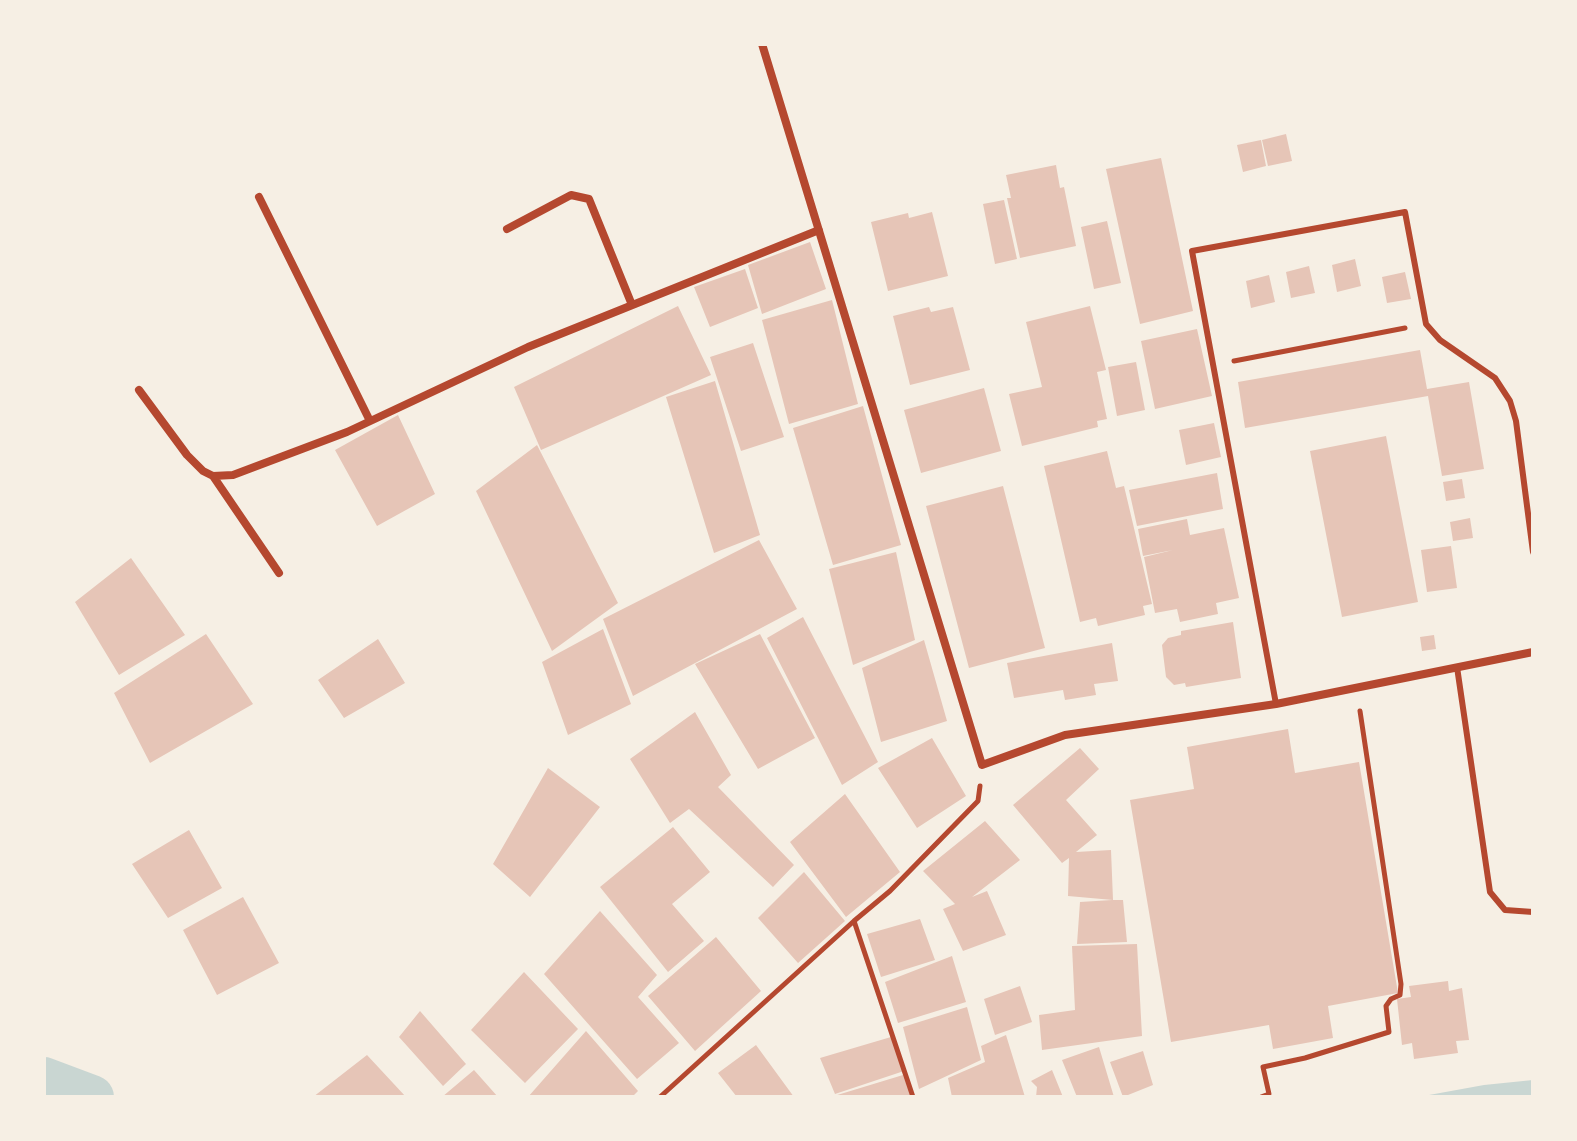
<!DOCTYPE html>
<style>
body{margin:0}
#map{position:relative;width:1577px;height:1141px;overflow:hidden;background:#f6efe4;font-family:Mulish,sans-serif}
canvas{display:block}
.frame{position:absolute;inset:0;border:46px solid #f6efe4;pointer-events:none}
</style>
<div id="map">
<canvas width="1577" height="1141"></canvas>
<div class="frame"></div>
</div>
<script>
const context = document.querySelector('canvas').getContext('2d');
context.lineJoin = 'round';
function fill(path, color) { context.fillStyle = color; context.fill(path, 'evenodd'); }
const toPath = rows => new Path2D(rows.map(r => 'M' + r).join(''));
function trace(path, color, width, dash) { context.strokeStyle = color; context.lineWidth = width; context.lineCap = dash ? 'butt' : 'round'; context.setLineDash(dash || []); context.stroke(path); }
const water = toPath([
 [1533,1080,1533,1097,1418,1097,1484,1085]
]);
const canal = toPath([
 [44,1079,92,1097]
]);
const building = toPath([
 [1286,134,1292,161,1268,166,1262,140],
 [1261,140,1266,166,1243,172,1237,145],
 [1161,158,1193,311,1140,324,1106,169],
 [1056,165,1060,188,1064,187,1076,246,1020,258,1007,198,1011,198,1006,175],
 [1004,200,1017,259,995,264,983,204],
 [932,212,948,276,888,291,871,222,908,213,909,218],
 [1107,221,1121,283,1094,289,1081,227],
 [810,242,826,289,762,314,748,265],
 [1355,259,1361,286,1337,292,1332,265],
 [1309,266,1315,293,1291,298,1286,272],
 [745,269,758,308,710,327,694,287],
 [1405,272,1411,299,1387,303,1382,277],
 [1269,275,1275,302,1251,308,1246,281],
 [832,300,858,404,789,424,762,320],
 [678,306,711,375,541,450,514,387],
 [1090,306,1106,370,1097,372,1107,419,1097,421,1098,427,1022,446,1009,394,1042,387,1026,322],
 [929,307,931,312,953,307,970,370,910,385,893,316],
 [1197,329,1212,396,1155,409,1141,341],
 [753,343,784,437,741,451,710,357],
 [1420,350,1427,389,1469,382,1484,469,1442,476,1428,396,1245,428,1238,382],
 [1136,362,1145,410,1117,416,1108,367],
 [715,381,760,535,714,553,666,397],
 [984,388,1001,451,921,473,904,410],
 [863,406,901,545,833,565,793,428],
 [398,415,435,494,377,526,335,450],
 [1214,423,1221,457,1186,465,1179,430],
 [1386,436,1418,602,1342,617,1310,451],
 [537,445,618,603,552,651,476,491],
 [1107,451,1116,488,1124,486,1152,604,1143,606,1145,615,1098,626,1096,618,1080,622,1044,466],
 [1217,473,1223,509,1137,526,1129,490],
 [1462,479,1465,498,1446,501,1443,482],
 [1003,486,1045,648,969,668,926,506],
 [1470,518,1473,538,1453,541,1450,522],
 [1187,519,1190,535,1224,528,1239,598,1216,603,1218,614,1180,622,1177,609,1155,613,1144,557,1173,550,1143,556,1138,529],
 [759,540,797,609,633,696,603,619],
 [1451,546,1457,588,1427,592,1421,550],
 [896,552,915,640,853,665,829,569],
 [131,558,185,635,119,675,75,602],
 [803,617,878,762,842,785,767,638],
 [1233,622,1241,678,1186,687,1185,683,1174,685,1166,677,1162,645,1168,638,1181,635,1181,631],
 [603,629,631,704,568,735,542,662],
 [206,634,253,704,150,763,114,693],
 [760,634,815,738,758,769,695,664],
 [1434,635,1436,649,1422,651,1420,637],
 [378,639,405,683,344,718,318,680],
 [924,640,947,721,881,742,862,668],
 [1112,643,1118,681,1094,684,1096,695,1065,700,1063,690,1014,698,1007,663],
 [695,712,731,775,718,787,794,865,773,887,689,809,670,823,630,759],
 [1288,729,1295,773,1359,762,1398,993,1328,1006,1333,1038,1273,1049,1269,1025,1171,1042,1130,800,1194,789,1187,747],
 [932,738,966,796,917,828,878,768],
 [1080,748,1099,769,1066,800,1097,835,1076,852,1111,850,1113,900,1068,896,1069,858,1062,863,1013,805],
 [548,768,600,807,530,897,493,864],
 [845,794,900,872,846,917,790,842],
 [985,821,1020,860,972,897,987,891,1006,935,963,951,943,909,955,904,923,871],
 [673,827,710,872,672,904,704,941,668,972,600,887],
 [189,830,222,888,168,918,132,864],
 [804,872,845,921,798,963,758,918],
 [243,897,279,963,217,995,183,930],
 [1112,900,1123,900,1127,942,1077,944,1080,902],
 [600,911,657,975,638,997,679,1043,637,1079,544,974],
 [920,919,935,960,881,977,867,934],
 [716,937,761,991,695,1051,648,996],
 [1137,944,1142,1036,1042,1050,1039,1015,1075,1010,1072,946],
 [952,956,966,1002,898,1023,885,982],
 [524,972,578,1029,525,1083,471,1030],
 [1448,981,1449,991,1462,988,1469,1040,1456,1041,1458,1053,1414,1059,1412,1043,1402,1045,1397,999,1411,997,1409,986],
 [1020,986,1032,1022,995,1035,984,999],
 [967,1007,981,1060,919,1089,903,1027],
 [420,1011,466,1064,443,1086,399,1037],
 [586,1031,638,1091,632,1097,528,1097],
 [1006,1035,1025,1097,974,1097,973,1095,952,1097,948,1078,985,1062,981,1046],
 [891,1037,904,1071,835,1094,820,1058],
 [756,1045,794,1097,737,1097,718,1073],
 [1099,1047,1114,1097,1077,1097,1062,1060],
 [1143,1051,1153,1085,1123,1097,1110,1062],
 [367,1055,406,1097,313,1097],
 [474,1070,498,1097,442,1097],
 [1052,1070,1063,1097,1036,1097,1037,1087,1031,1081],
 [903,1075,911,1097,834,1097,834,1096]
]);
const path = toPath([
 [1234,361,1405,328],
 [660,1097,854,921],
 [913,1097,854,921,890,891,978,801,980,786],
 [1261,1097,1269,1094,1263,1067,1305,1058,1389,1032,1386,1006,1391,999,1400,995,1401,984,1360,711]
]);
const service = toPath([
 [1457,667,1490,892,1505,910,1533,912],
 [1276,704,1192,251,1405,212,1426,324,1440,340,1495,378,1510,401,1516,421,1533,552]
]);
const minor = toPath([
 [762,44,982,765,1065,735,1276,704,1533,652],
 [259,197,370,421],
 [507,229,571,195,589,199,632,305],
 [139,390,187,455,203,471,213,476,233,475,347,432,528,347,819,230],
 [213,476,279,573]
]);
fill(water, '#c9d6d2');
trace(canal, '#c9d6d2', 44);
fill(building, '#e6c5b7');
trace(path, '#b5482f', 5);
trace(service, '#b5482f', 6);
trace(minor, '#b5482f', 8);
</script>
